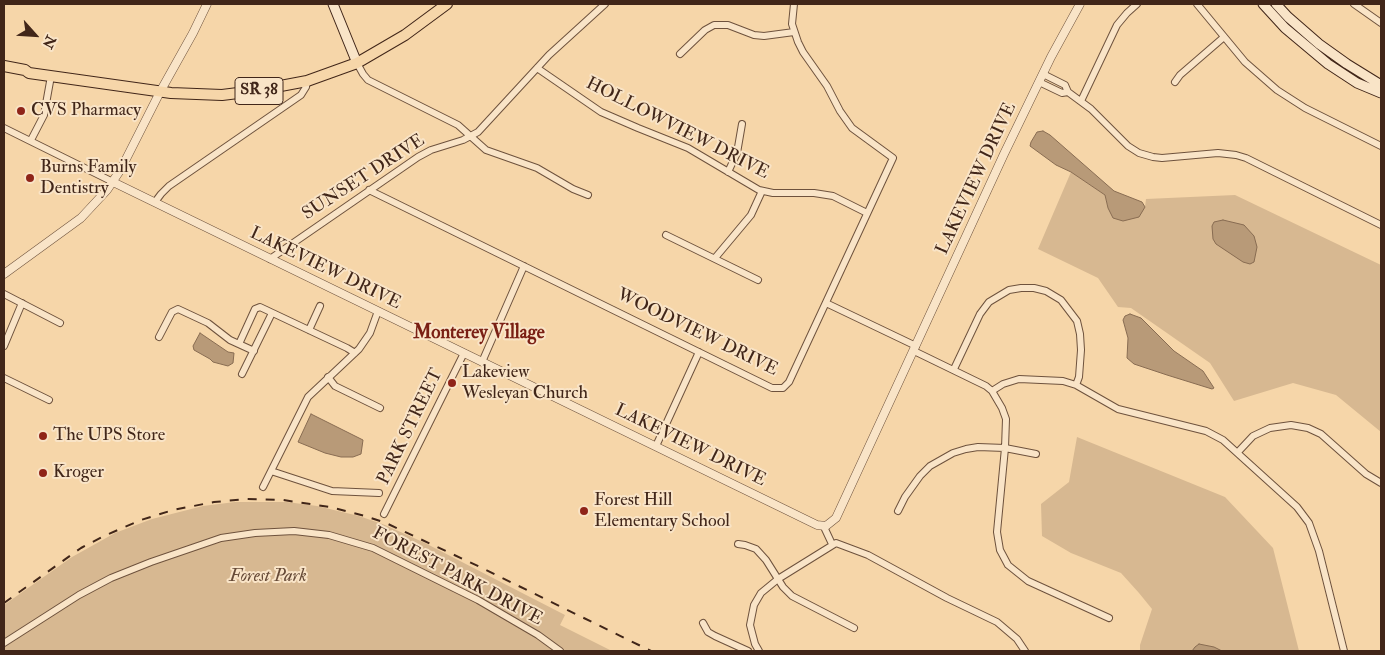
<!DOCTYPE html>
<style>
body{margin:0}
#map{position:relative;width:1385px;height:655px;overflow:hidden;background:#f6d6a9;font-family:"IM FELL Double Pica",serif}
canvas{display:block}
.frame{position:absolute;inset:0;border:5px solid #412619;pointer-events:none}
.north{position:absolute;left:10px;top:10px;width:50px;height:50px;-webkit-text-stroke:4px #f9e4c7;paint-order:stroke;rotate:116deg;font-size:14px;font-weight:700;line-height:20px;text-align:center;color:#412619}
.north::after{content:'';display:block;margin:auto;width:18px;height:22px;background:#412619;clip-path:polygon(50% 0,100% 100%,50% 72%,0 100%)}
</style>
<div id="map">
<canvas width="1385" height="655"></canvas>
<div class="frame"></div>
<div class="north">N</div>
</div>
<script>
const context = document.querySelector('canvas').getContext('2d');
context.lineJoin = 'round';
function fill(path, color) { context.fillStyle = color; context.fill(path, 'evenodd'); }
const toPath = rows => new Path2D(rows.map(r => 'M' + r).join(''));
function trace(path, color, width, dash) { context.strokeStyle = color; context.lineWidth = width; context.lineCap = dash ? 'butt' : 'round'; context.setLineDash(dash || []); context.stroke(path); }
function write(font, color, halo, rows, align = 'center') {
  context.font = font + ' "IM FELL Double Pica",serif'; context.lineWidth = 4; context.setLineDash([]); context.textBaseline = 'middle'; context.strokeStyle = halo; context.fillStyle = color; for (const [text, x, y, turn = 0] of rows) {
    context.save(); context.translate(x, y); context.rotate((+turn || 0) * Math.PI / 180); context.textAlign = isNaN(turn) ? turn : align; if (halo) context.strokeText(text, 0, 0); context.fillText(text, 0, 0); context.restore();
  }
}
const green = toPath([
 [1071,172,1105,195,1108,208,1145,207,1146,199,1235,195,1381,265,1381,432,1336,395,1293,383,1234,401,1210,363,1131,308,1118,307,1098,278,1038,249],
 [1077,437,1225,497,1273,548,1299,651,1140,651,1140,645,1152,609,1139,593,1121,573,1071,553,1042,536,1041,504,1069,482],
 [235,502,287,502,317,506,359,516,385,525,425,543,565,615,560,625,612,651,4,651,4,605,72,557,115,533,152,519,203,506]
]);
const water = toPath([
 [1043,131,1050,135,1114,191,1142,202,1145,207,1139,217,1123,221,1113,218,1108,208,1105,195,1071,172,1056,165,1030,146,1031,142,1037,132,1043,131],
 [1223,220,1244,225,1254,236,1257,247,1254,262,1250,264,1243,262,1216,244,1213,239,1212,226,1214,222,1223,220],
 [1130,314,1141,318,1174,351,1203,371,1214,388,1212,389,1167,375,1134,364,1127,358,1128,338,1123,320,1125,316,1130,314],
 [200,333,228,352,234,353,233,363,228,366,213,362,210,359,194,350,193,346,200,333],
 [311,414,363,440,361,454,353,457,341,457,325,453,298,442,311,414],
 [1199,644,1214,647,1222,651,1192,651,1195,647,1199,644]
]);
const minor = toPath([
 [1197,4,1245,62,1277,90,1305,108,1381,146],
 [1354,4,1381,23],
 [680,54,705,30,714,25,728,25,754,35,764,36,794,32],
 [357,63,363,74,368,80,458,125,486,150,537,168,573,189,588,195],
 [537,68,601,112,638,128,688,148,759,190,773,193,814,193,833,196,867,213],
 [1043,74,1065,85,1068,92,1091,109,1128,146,1139,153,1153,157,1162,158,1218,153,1236,155,1246,158,1381,225],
 [1039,82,1062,93,1068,92],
 [1175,82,1180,75,1224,37],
 [1081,101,1117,25,1127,13,1137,4],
 [4,128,113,182],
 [31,140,44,115,51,76],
 [728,172,737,153,742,124],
 [369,190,772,388,783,388,789,382,893,158,852,128,840,111,827,86,803,52,798,42,792,24,794,4],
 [155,202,161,194,169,186,301,95,306,87,307,81],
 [666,235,758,280],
 [715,258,751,215,762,191],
 [270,259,418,157,431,150,463,140,478,132,549,55,605,4],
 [4,294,60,323],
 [826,303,916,346],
 [309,330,320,306],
 [159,337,172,312,178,309,208,323,230,340,254,351],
 [239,344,255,309,260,307,347,348,355,353],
 [4,346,22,303],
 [914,351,986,386,992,391,1002,408,1006,419,1005,448,997,532,1000,550,1008,565,1028,581,1109,618],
 [482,362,524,266],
 [954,369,980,314,989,302,1009,290,1021,288,1034,288,1046,291,1061,300,1077,321,1080,334,1081,350,1079,377,1076,385],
 [242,374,272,313],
 [328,377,335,386,380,408],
 [4,378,49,400],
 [992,391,1003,384,1019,379,1063,381,1076,385,1118,409,1206,431,1223,440,1297,507,1309,523,1319,551,1344,651],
 [656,446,699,352],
 [1238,452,1253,436,1270,428,1291,425,1308,428,1321,434,1366,474,1381,483],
 [271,471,332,491,379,493],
 [263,487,308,397,359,349,370,333,378,311],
 [898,511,905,497,920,476,930,466,953,453,966,449,978,447,1005,448,1036,454],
 [384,514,464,353],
 [824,527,832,544],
 [738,544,745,545,756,549,766,560,783,587,792,596,854,628],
 [703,623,708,632,715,636,748,651],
 [4,643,79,595,111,578,151,562,221,538,255,533,294,531,329,535,373,548,478,600,538,635,560,651],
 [759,651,755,644,750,625,754,605,761,593,778,579,836,543,868,555,947,598,997,622,1017,639,1025,651]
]);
const tertiary = toPath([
 [113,182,817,525,826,526,836,518,1004,154,1051,57,1080,4],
 [4,274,81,218,107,190,121,169,160,92,193,33,207,4]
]);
const secondary = toPath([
 [333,4,357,63],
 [1263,4,1285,28,1328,64,1357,83,1381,93],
 [1276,4,1288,17,1319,44,1347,64,1381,85]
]);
const primary = toPath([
 [4,66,25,70,29,73,171,93,222,95,254,91,307,81,357,63,405,35,447,4]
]);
const rail = toPath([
 [4,603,81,548,104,536,141,520,173,510,214,502,247,499,283,500,330,507,365,516,386,523,480,567,651,651]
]);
const markers = [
 [21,111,5,"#8f2418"],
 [30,178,5,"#8f2418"],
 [452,383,5,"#8f2418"],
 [43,436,5,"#8f2418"],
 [43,473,5,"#8f2418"],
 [584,511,5,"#8f2418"]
];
const shields = [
 [259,91,48]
];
const shieldNames = [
 ["SR 38",259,91]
];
const poiNames = [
 ["CVS Pharmacy",31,111],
 ["Burns Family",40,168],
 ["Dentistry",40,189],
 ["Lakeview",462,373],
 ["Wesleyan Church",462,394],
 ["The UPS Store",53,436],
 ["Kroger",53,473],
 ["Forest Hill",594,501],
 ["Elementary School",594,522]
];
const streetNames = [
 ["HOLLOWVIEW DRIVE",677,129,27],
 ["SUNSET DRIVE",364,178,-33],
 ["LAKEVIEW DRIVE",977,179,-65],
 ["LAKEVIEW DRIVE",325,269,26],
 ["WOODVIEW DRIVE",697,333,26],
 ["PARK STREET",411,427,-64],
 ["LAKEVIEW DRIVE",690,446,26],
 ["FOREST PARK DRIVE",457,577,28]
];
const parkNames = [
 ["Forest Park",268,577]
];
const neighbourhoodNames = [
 ["Monterey Village",479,334]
];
fill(green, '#d7b891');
fill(water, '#b89a78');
trace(water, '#886c52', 1);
trace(minor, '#6e523d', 8);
trace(tertiary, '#6e523d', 9);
trace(secondary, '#412619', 11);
trace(primary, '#412619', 12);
trace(minor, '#f9e4c7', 6);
trace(tertiary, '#f9e4c7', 8);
trace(secondary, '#f9e4c7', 9);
trace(primary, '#f6d6a9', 10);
trace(rail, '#412619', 2, [9, 9]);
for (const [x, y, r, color] of markers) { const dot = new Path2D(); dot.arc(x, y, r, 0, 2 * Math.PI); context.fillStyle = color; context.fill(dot); trace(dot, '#f9e4c7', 2); }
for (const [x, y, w] of shields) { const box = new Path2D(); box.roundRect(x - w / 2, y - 13.5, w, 27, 4); context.fillStyle = '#f9e4c7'; context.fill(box); trace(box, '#412619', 1); }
write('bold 16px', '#412619', null, shieldNames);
write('18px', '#412619', '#f9e4c7', poiNames, 'left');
write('18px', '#412619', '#f9e4c7', streetNames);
write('italic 18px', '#664a37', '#f9e4c7', parkNames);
write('bold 19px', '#7a1f14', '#f9e4c7', neighbourhoodNames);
</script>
